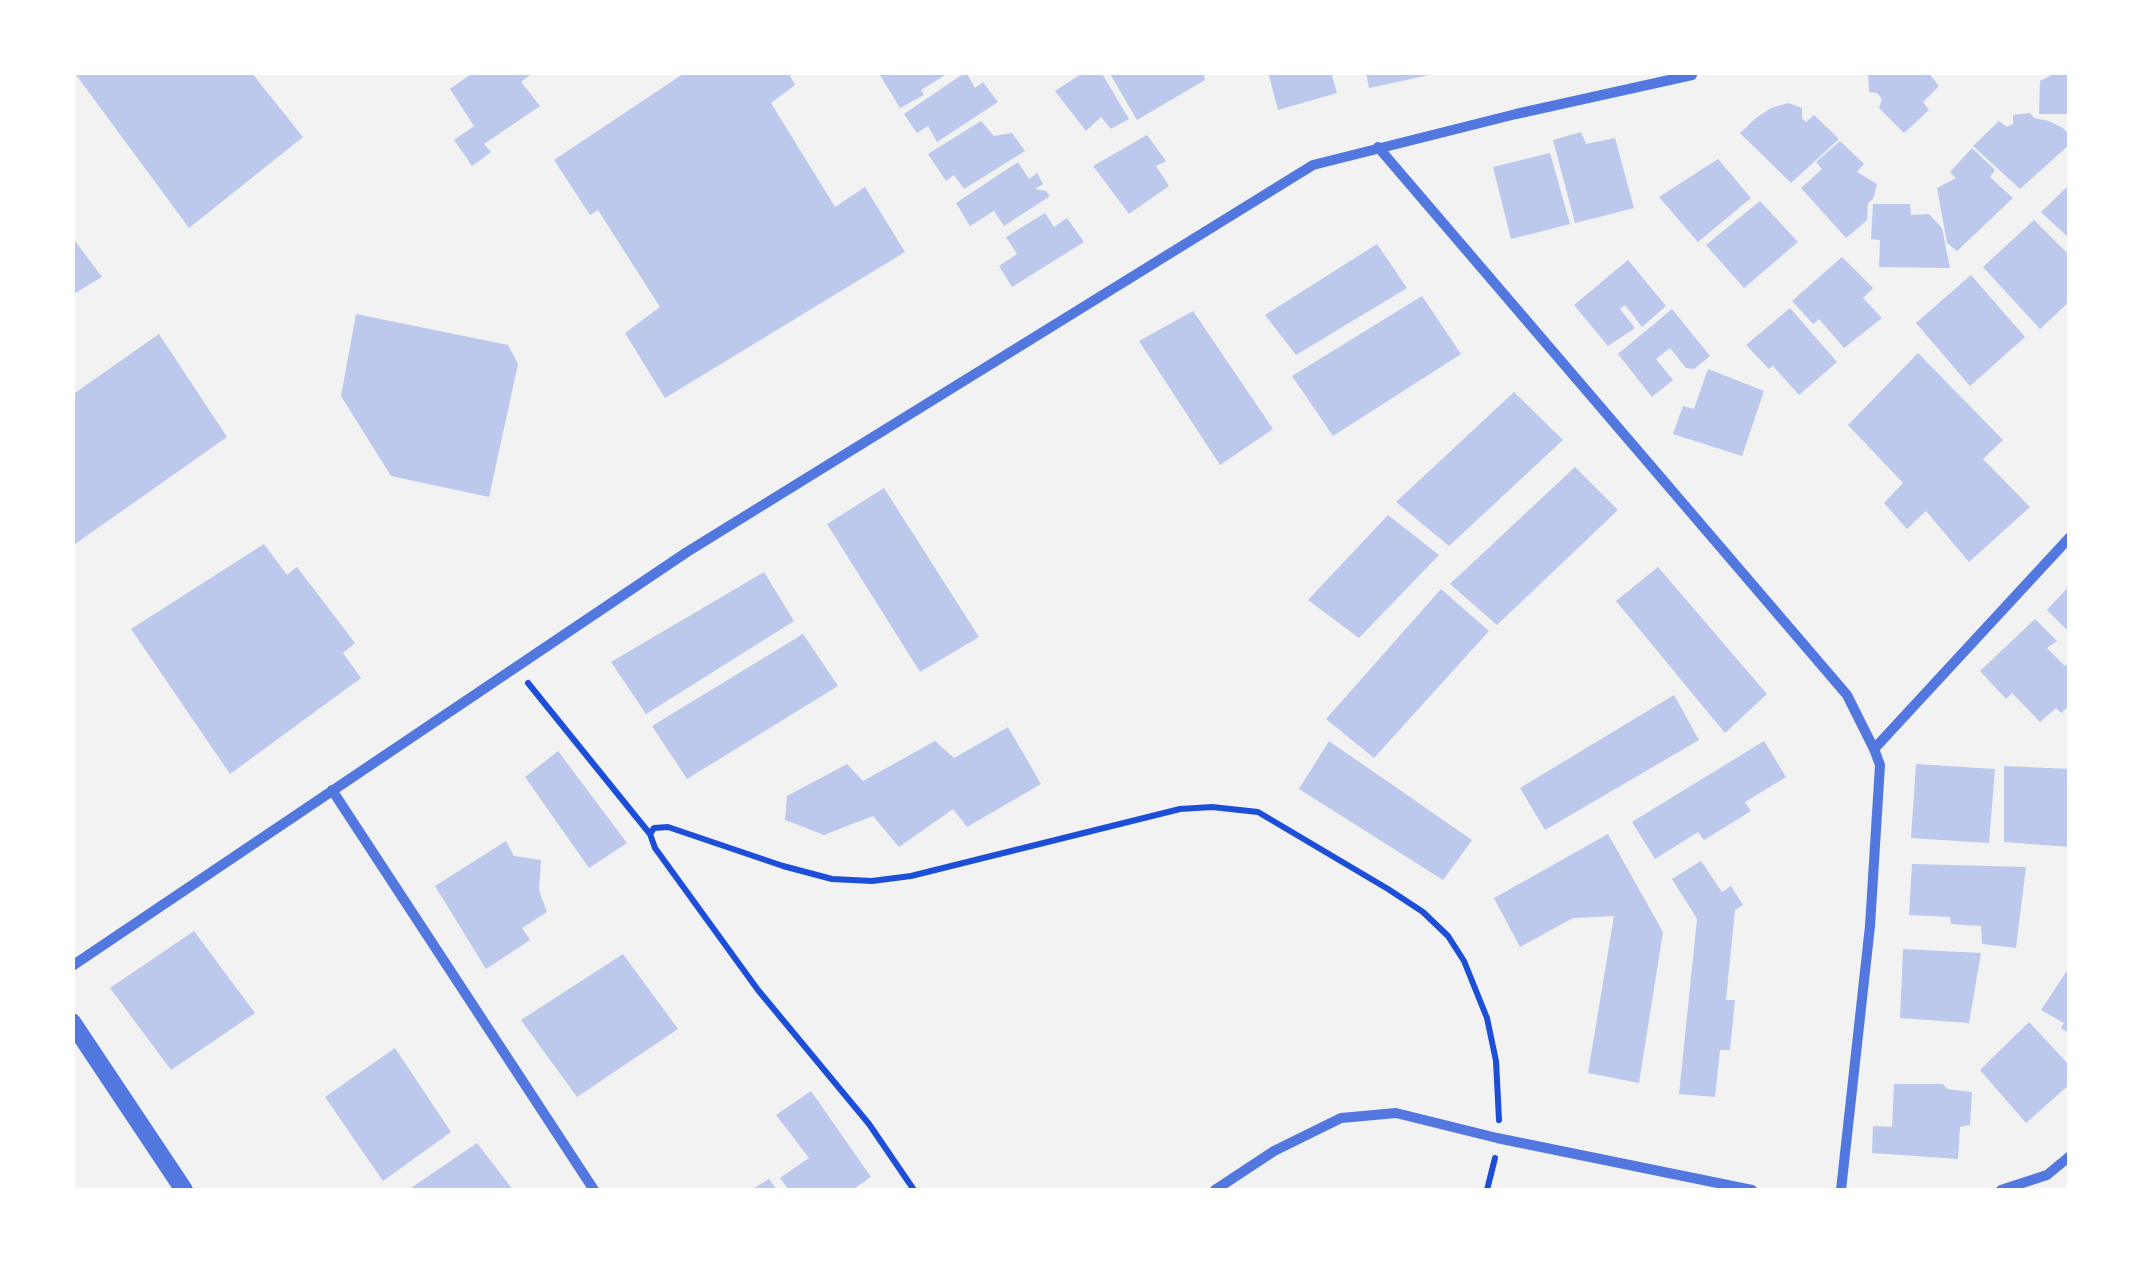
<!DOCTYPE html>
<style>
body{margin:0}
#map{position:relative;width:2142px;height:1263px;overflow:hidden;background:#f2f2f2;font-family:"Nunito Sans",sans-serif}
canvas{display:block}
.frame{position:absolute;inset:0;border:75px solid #fff;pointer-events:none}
</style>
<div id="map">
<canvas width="2142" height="1263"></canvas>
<div class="frame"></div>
</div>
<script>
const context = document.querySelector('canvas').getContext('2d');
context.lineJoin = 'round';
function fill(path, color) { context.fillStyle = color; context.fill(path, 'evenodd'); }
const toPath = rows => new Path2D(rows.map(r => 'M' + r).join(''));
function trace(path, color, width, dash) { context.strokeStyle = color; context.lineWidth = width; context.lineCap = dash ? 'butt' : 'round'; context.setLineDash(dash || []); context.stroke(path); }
const building = toPath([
 [74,72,251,72,303,137,189,228],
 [474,72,534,72,521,82,540,106,484,144,491,152,472,166,454,140,474,126,450,89],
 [686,72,788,72,795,85,771,103,835,207,865,187,905,252,665,398,625,333,660,307,598,210,590,215,554,160],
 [878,72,950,72,921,90,924,95,900,108],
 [966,72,975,88,983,82,998,102,937,142,928,126,917,133,904,114],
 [1084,72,1101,72,1129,119,1111,129,1101,117,1086,131,1055,91],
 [1109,72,1203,72,1205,80,1137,120],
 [1268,72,1331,72,1337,93,1278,110],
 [1366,72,1433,72,1434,74,1369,88],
 [1868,72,1928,72,1939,86,1923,102,1929,110,1904,133,1879,108,1882,99,1877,93,1869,92],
 [2048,72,2070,72,2070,114,2039,114,2040,81,2050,76],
 [1788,103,1802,108,1802,118,1806,122,1814,115,1839,139,1791,183,1740,133,1756,118,1771,108],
 [2030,113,2034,118,2049,121,2063,128,2070,136,2070,144,2020,189,1973,146,1999,121,2007,127,2013,124,2013,115],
 [981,121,994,136,1012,133,1025,151,964,189,954,175,946,181,928,154],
 [1581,132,1586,144,1615,138,1634,208,1575,223,1553,140],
 [1147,135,1166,161,1156,166,1169,186,1129,214,1093,166],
 [1840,141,1864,164,1857,172,1877,184,1873,199,1868,203,1867,220,1846,238,1801,188,1822,169,1816,162],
 [1972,148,1995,170,1990,177,2013,198,1957,251,1947,243,1937,188,1956,178,1950,172],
 [1550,153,1570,224,1511,239,1493,167],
 [1718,159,1751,198,1698,242,1659,197],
 [1018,162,1029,179,1037,173,1043,184,1035,189,1046,191,1050,196,1004,226,994,211,970,226,956,203],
 [2070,184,2070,239,2041,212],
 [1760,201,1798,242,1744,288,1706,245],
 [1873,204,1910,204,1911,215,1929,214,1942,228,1950,268,1879,267,1880,240,1871,239],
 [1045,213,1054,227,1067,218,1084,242,1012,287,999,266,1017,254,1006,237],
 [2034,220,2070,256,2070,301,2040,329,1983,267],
 [72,237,102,277,72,295],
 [1377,244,1407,288,1296,355,1265,315],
 [1842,257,1873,288,1863,298,1882,318,1844,348,1819,319,1813,324,1792,301],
 [1628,260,1666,306,1642,327,1625,305,1620,309,1635,328,1608,346,1574,305],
 [1971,275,2025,337,1970,386,1916,323],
 [1422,296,1461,354,1333,436,1292,376],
 [1790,308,1837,362,1799,395,1773,366,1769,369,1746,345],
 [1672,309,1710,356,1694,369,1686,368,1670,348,1656,359,1673,380,1652,397,1618,354],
 [1193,311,1273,429,1220,465,1139,341],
 [356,314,508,345,518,364,489,497,391,476,341,396],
 [159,334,227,437,75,544,72,541,72,395],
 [1918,353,2003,440,1983,459,2030,507,1969,562,1926,511,1907,529,1884,503,1903,483,1848,425],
 [1708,369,1764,391,1742,456,1673,434,1683,406,1694,409],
 [1514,392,1563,440,1449,546,1396,502],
 [1575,467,1618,510,1497,625,1450,584],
 [884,488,979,637,920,672,827,524],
 [1388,515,1439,555,1359,638,1308,600],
 [264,544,287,575,297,567,355,643,343,653,361,678,230,774,131,629],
 [1658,567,1767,694,1725,733,1616,601],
 [764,572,794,621,646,714,611,662],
 [2070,585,2070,633,2047,610],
 [1441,589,1489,631,1374,758,1326,719],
 [2035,619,2057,641,2047,648,2065,666,2070,661,2070,705,2061,713,2056,708,2040,722,2012,693,2006,699,1980,671],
 [803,634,838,686,687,779,652,726],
 [1674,695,1699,740,1545,830,1520,788],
 [1008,727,1041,784,967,827,953,809,899,847,873,816,824,835,785,820,787,796,847,764,863,781,935,741,954,758],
 [1329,741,1472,840,1443,880,1299,789],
 [1764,741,1786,777,1745,802,1751,811,1704,840,1698,832,1655,859,1632,822],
 [558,751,627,843,589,868,525,777],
 [1916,764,1995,769,1989,843,1911,838],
 [2004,766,2070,769,2070,847,2004,842],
 [1608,834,1663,932,1639,1083,1588,1073,1614,916,1573,918,1520,947,1494,898],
 [506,841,514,856,541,860,539,890,547,912,522,928,530,940,486,969,435,886],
 [1701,861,1722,892,1731,886,1743,905,1735,910,1726,1000,1735,1000,1730,1050,1720,1050,1715,1097,1679,1094,1697,919,1672,879],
 [1912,864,2026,867,2016,948,1982,944,1981,926,1951,924,1950,917,1909,915],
 [194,931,255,1013,171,1070,110,988],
 [1903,949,1981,953,1969,1023,1900,1018],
 [623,954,678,1029,577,1097,521,1020],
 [2070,966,2070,1034,2061,1028,2064,1023,2041,1010],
 [2029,1022,2070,1066,2070,1084,2026,1123,1980,1070],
 [395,1048,451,1132,383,1181,325,1097],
 [1894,1084,1943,1084,1947,1089,1972,1092,1970,1125,1960,1127,1958,1159,1872,1153,1873,1126,1892,1127],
 [811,1091,871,1177,852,1190,789,1190,780,1178,809,1158,776,1115],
 [477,1143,513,1190,408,1190],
 [769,1179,777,1190,751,1190]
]);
const path = toPath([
 [528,683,650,834],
 [914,1190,869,1124,758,990,655,848,650,834,654,828,668,827,783,866,832,879,872,881,911,876,1180,809,1212,807,1258,812,1388,889,1423,912,1448,936,1464,961,1487,1018,1496,1061,1499,1120],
 [1487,1190,1495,1158]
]);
const minor = toPath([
 [1378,147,1847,695,1874,749,1880,765,1870,926,1841,1190],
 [1874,749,2070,537],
 [332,790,594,1190],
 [72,966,687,552,1313,165,1516,114,1692,75],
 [1215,1190,1274,1151,1341,1118,1396,1113,1497,1138,1752,1190],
 [2001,1190,2047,1175,2070,1156]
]);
const tertiary = toPath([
 [72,1022,184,1190]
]);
fill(building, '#bdc9ec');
trace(path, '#1d4ed8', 6);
trace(minor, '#5277de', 10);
trace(tertiary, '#5277de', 18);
</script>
